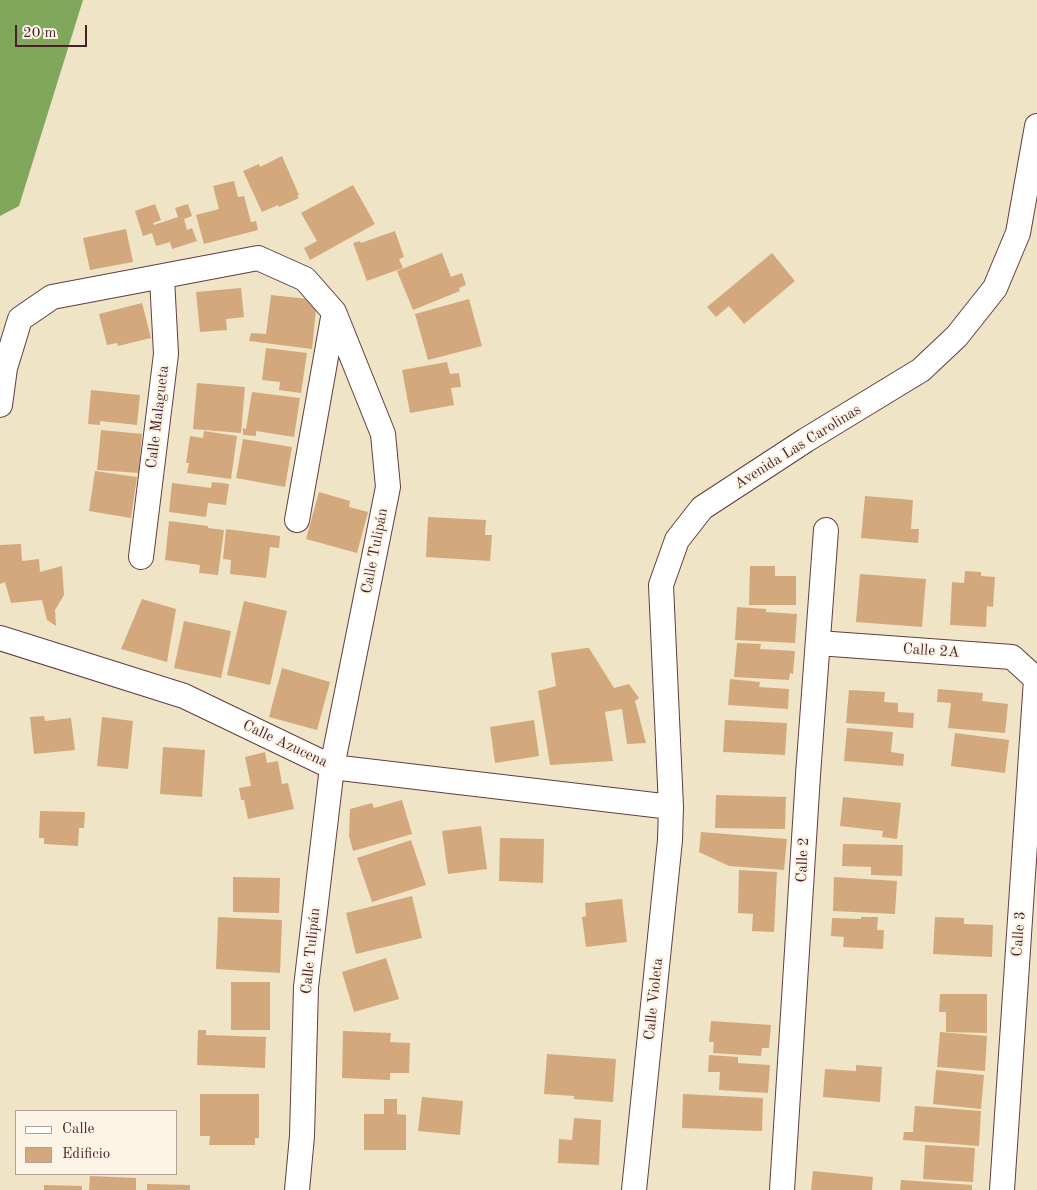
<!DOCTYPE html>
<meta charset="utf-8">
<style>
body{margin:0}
#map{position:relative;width:1037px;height:1190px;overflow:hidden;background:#efe4c5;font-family:"Old Standard TT",serif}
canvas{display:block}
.legend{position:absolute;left:15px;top:1110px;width:162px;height:65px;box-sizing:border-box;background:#fcf5e5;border:1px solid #b59f9b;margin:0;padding:6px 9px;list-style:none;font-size:15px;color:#4a1f2b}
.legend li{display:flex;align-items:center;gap:10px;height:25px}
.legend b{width:25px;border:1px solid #b59f9b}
.scale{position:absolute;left:15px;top:25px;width:72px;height:22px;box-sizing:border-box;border:2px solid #4a1f2b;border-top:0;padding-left:6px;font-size:15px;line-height:18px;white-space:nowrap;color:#4a1f2b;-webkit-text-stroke:4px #fcf5e5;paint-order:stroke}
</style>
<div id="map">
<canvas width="1037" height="1190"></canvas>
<ul class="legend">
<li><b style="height:6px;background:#fff"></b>Calle</li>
<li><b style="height:14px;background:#d4a87d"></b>Edificio</li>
</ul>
<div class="scale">20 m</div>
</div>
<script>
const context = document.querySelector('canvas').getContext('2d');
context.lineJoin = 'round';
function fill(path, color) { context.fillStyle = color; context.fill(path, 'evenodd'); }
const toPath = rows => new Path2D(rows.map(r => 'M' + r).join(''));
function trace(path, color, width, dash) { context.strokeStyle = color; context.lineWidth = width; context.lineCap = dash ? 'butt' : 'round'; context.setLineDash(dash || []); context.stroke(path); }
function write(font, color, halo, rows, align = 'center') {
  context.font = font + ' "Old Standard TT",serif'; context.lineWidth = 4.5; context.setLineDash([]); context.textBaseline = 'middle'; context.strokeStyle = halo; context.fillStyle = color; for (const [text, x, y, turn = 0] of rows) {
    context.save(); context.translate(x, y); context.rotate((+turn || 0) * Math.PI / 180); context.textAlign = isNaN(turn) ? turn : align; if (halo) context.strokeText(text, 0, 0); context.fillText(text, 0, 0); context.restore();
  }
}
const forest = toPath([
 [0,0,83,0,19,206,0,216]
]);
const building = toPath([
 [282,156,299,195,297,195,299,198,279,207,278,205,262,212,243,171,259,164,260,167],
 [234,181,238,197,244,196,251,222,256,221,258,230,204,244,196,215,219,209,213,186],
 [353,185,375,224,310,260,304,248,317,241,301,213],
 [155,204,161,220,153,223,154,225,178,217,175,208,188,204,192,216,184,219,187,230,192,228,197,241,172,249,170,242,156,246,152,233,143,236,135,211],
 [126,229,133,262,90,270,83,238],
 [395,231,404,257,399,259,403,268,367,281,353,243,360,241,361,243],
 [442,253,451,277,462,273,466,285,459,288,460,291,413,310,397,271],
 [772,253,795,281,744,324,729,306,716,317,707,307],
 [241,288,244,317,226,319,227,330,200,332,196,292],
 [271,295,317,300,312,349,249,341,251,333,266,334],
 [469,299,482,346,428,360,415,314],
 [142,303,151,338,118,346,117,343,107,345,99,314],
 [266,348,307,353,301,393,279,390,280,382,262,380],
 [447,362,450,374,459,373,461,387,451,388,454,405,410,413,402,370],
 [197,383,245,387,241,433,193,429],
 [91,390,140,395,137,425,100,421,100,425,88,424],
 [252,392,300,398,294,437,256,431,256,436,243,435,243,428,246,429],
 [101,430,142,434,139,473,97,470],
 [204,431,237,436,231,479,187,473,189,463,186,463,190,436,203,438],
 [243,439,292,447,285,487,236,478],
 [95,471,137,477,131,518,89,511],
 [212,482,229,484,226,505,208,503,206,517,169,512,172,483,211,488],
 [319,492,350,501,349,507,368,512,357,553,306,539],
 [865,496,913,500,911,529,919,529,918,543,861,538],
 [428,517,486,520,485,535,492,535,490,561,426,557],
 [169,521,208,526,208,528,224,530,218,575,199,573,200,565,165,560],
 [226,529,280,536,279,548,270,547,266,578,230,574,231,560,223,559],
 [21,544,22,561,39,559,40,572,62,566,64,595,55,610,56,626,47,620,42,600,11,603,5,582,0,584,0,545],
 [750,566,775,566,775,576,796,576,796,605,749,605],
 [965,571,981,572,981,576,995,577,993,607,987,606,986,627,950,625,952,582,964,583],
 [860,574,926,579,922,627,856,622],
 [142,599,176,609,167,662,121,649],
 [244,601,287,611,270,685,227,675],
 [737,607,766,609,766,612,797,614,795,643,735,640],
 [184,621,231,631,221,678,174,668],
 [737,643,761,644,760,649,795,651,793,674,790,673,789,680,734,677],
 [587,648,589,648,614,688,629,684,639,698,635,701,646,743,627,744,622,709,605,712,613,761,550,765,538,691,556,686,551,653],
 [282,668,330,682,317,730,269,717],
 [730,679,760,682,759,687,789,689,788,709,728,705],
 [938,689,983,693,982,701,1008,704,1005,733,948,728,951,703,937,702],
 [849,690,885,692,884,702,898,703,898,712,914,713,913,728,846,723],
 [44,716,45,721,71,718,75,750,34,754,30,717],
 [102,717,133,721,128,769,97,766],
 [534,720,539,756,495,763,490,727],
 [725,720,787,723,785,755,723,752],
 [847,728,893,732,891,752,904,754,903,766,844,761],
 [955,733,1009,740,1005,773,951,766],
 [163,747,205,750,202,797,160,794],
 [265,752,267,763,278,761,282,784,288,783,294,809,248,819,244,800,241,800,239,788,251,786,245,757],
 [716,795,786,797,785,829,715,828],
 [843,797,901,803,897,839,882,837,883,831,840,826],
 [402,800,412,834,353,851,349,836,350,809,372,803,374,808],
 [40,811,85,812,84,828,79,828,78,846,44,844,44,838,39,838],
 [481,826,487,869,448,874,442,831],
 [701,832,787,839,784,870,729,866,699,852],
 [500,838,544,839,543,883,499,881],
 [411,840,426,885,372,902,357,858],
 [843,844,903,845,902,876,871,875,871,867,842,866],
 [739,870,777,872,774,932,752,931,753,914,738,913],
 [233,877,280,878,279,913,233,912],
 [834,877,897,881,895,914,833,911],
 [412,896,422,938,356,954,346,913],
 [622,899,627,942,586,947,582,917,586,916,585,903],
 [218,917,282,920,280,973,216,969],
 [861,917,878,917,877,930,884,930,883,949,843,947,844,937,831,936,832,918,861,919],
 [935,917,964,918,964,924,993,925,992,957,933,954],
 [386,958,399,999,354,1012,342,972],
 [231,982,270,982,270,1030,231,1030],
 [940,994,987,994,987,1033,946,1032,946,1012,939,1012],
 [711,1021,771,1025,769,1048,762,1048,761,1056,713,1053,714,1042,709,1042],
 [198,1030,206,1030,206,1035,266,1037,265,1068,197,1065],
 [343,1031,391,1033,390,1042,410,1043,409,1073,390,1073,390,1080,342,1078],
 [940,1032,987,1036,985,1071,937,1067],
 [547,1054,616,1059,613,1102,574,1099,574,1096,544,1094],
 [709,1055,738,1057,738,1063,770,1065,768,1093,719,1090,720,1072,708,1072],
 [856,1065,882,1067,880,1102,823,1097,825,1069,856,1071],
 [936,1070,984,1075,981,1109,933,1104],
 [200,1094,259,1094,259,1138,255,1138,255,1145,209,1145,210,1136,200,1136],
 [683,1094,763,1098,762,1131,682,1128],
 [422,1097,463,1101,460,1135,418,1131],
 [384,1099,397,1099,397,1114,406,1115,406,1150,364,1150,364,1114,384,1114],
 [915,1106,981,1111,979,1146,903,1140,904,1132,913,1132],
 [574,1118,601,1120,599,1165,558,1163,559,1139,572,1140],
 [925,1145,975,1148,973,1182,923,1179],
 [813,1171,873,1177,872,1190,811,1190],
 [90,1176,136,1178,136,1190,89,1190],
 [901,1180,972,1185,972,1190,900,1190],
 [147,1184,190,1185,190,1190,147,1190],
 [44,1185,82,1186,82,1190,44,1190]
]);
const minor = toPath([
 [0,405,5,368,20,319,52,297,258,258,305,279,334,312,383,434,388,487,332,767,306,987,302,1136,297,1190],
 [297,520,334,312],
 [141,557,166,354,162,278],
 [0,638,184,696,332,767,671,807],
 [818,643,1012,657,1036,679,1002,1190],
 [634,1190,670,840,671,807,661,585,677,540,702,508,806,440,921,370,957,336,995,288,1018,233,1037,126],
 [782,1190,808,775,826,530]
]);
const streetNames = [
 ["Calle Malagueta",158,417,-83],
 ["Avenida Las Carolinas",798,447,-32],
 ["Calle Tulipán",375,551,-79],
 ["Calle 2A",931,651,4],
 ["Calle Azucena",285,744,25],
 ["Calle 2",803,860,-87],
 ["Calle 3",1019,934,-86],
 ["Calle Tulipán",311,951,-84],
 ["Calle Violeta",654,999,-84]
];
fill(forest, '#81a75d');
fill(building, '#d4a87d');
trace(minor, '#633d42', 26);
trace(minor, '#fff', 24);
write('15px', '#4a1f2b', '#fcf5e5', streetNames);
</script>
